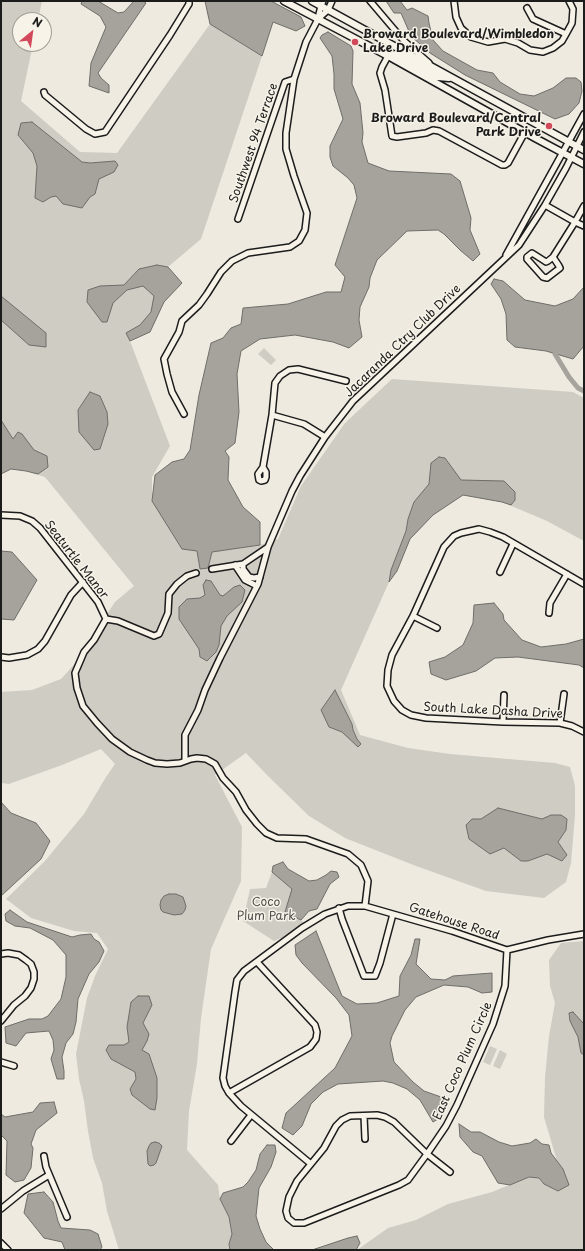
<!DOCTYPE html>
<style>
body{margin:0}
#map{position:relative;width:585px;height:1251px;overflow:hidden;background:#eeeae0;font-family:"Playpen Sans",sans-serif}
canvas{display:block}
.frame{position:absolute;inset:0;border:2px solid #1c1c1c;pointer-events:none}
.north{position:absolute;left:12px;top:12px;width:40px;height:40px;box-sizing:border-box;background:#f7f3e8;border:1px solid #9f9d96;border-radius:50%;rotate:29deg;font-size:11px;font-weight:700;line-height:16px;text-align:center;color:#1c1c1c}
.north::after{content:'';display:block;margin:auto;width:14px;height:18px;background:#d1495b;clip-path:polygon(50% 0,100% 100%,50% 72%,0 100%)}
</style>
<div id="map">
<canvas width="585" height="1251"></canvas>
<div class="frame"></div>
<div class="north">N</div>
</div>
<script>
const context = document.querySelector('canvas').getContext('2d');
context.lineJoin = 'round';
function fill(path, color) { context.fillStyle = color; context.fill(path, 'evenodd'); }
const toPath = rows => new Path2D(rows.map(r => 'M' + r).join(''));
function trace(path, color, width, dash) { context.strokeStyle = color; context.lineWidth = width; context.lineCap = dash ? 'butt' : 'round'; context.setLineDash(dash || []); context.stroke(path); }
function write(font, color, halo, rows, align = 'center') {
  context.font = font + ' "Playpen Sans",sans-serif'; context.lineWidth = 3; context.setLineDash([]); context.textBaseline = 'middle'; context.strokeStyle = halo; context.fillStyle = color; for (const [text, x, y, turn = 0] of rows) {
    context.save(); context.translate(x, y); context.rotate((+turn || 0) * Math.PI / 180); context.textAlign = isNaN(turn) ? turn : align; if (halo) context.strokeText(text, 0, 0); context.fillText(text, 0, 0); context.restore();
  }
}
const green = toPath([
 [1,1,42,1,38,20,20,20,20,44,33,44,21,101,80,152,117,153,210,24,262,56,201,239,168,267,182,283,164,302,150,332,130,341,170,446,152,477,152,501,197,551,208,568,212,552,260,545,278,539,301,486,345,423,392,379,573,392,584,398,584,541,547,521,502,502,463,495,433,515,410,539,397,571,389,582,341,690,360,735,408,748,450,754,555,763,570,767,575,786,575,815,571,863,566,882,544,898,486,891,416,866,345,838,309,816,267,775,246,753,215,775,242,827,241,881,211,949,201,1018,197,1064,189,1111,187,1150,218,1185,220,1199,229,1217,232,1234,229,1244,230,1250,119,1250,107,1211,102,1183,93,1158,88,1131,84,1101,79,1079,76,1054,87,998,95,976,108,949,97,933,74,931,31,918,6,899,44,862,84,814,106,777,115,764,101,749,62,765,9,784,1,783,1,692,32,690,61,679,80,658,97,629,115,602,134,586,45,477,26,471,11,469,1,474],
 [264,348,276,360,271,365,258,354],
 [272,872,292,889,286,912,301,920,305,924,284,939,281,938,274,941,243,921,250,889,266,888],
 [584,941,584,1250,357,1250,388,1228,416,1220,448,1204,492,1192,529,1177,539,1178,544,1184,563,1169,557,1161,544,1117,545,1077,549,1036,555,1003,550,986,549,960,561,943],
 [490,1046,497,1049,490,1065,483,1062],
 [500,1050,507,1054,500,1069,493,1066]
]);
const water = toPath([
 [82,1,98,1,118,13,124,12,134,1,143,1,146,3,98,73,101,78,109,85,109,93,89,86,91,63,106,27,100,16,81,4,82,1],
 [205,1,271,1,301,17,305,26,296,31,273,22,262,56,210,24,205,1],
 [386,1,400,1,407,10,412,8,428,16,429,23,433,40,443,51,477,70,493,73,500,82,520,94,534,96,553,88,566,78,576,78,581,82,582,91,579,103,569,114,555,119,465,75,430,53,411,36,401,13,394,13,386,1],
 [328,32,351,46,353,51,352,84,360,103,363,133,362,142,368,163,389,171,451,174,460,181,471,218,470,230,480,254,473,261,460,250,444,234,438,230,407,231,377,260,370,278,369,287,360,307,359,320,362,337,349,348,333,342,295,335,260,339,241,351,237,374,239,412,235,443,225,451,229,457,228,480,243,507,260,522,260,545,212,552,208,568,200,569,197,551,182,549,152,501,155,475,172,462,184,459,190,450,199,395,211,343,223,338,231,328,241,324,243,308,288,304,326,292,341,292,345,277,335,265,357,198,354,185,348,178,333,166,330,157,330,146,343,119,334,89,334,74,332,56,320,38,322,35,328,32],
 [32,122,82,162,90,163,115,161,118,165,114,172,99,179,95,194,90,197,82,208,63,204,56,196,51,197,43,202,35,198,37,166,33,153,18,135,21,123,32,122],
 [157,265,168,267,182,283,164,302,150,332,130,341,126,333,140,325,151,312,154,296,143,286,127,290,113,303,107,322,102,322,87,302,88,290,100,286,124,285,139,269,157,265],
 [494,279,503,281,525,300,555,306,573,299,584,287,584,346,573,359,546,351,515,347,507,340,506,314,501,299,491,284,494,279],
 [1,296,46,333,46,347,29,345,1,320,1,296],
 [90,392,100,396,107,412,108,424,100,449,94,450,79,432,78,410,90,392],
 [1,420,13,439,18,432,22,434,34,450,47,456,48,467,38,474,26,471,11,469,1,474,1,420],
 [439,457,445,458,461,480,504,481,515,492,515,500,511,505,502,502,463,495,433,515,410,539,397,571,389,582,391,570,406,531,408,519,414,502,429,484,431,463,439,457],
 [1,551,12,552,37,580,14,620,1,619,1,551],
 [206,580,211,581,220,595,223,596,234,587,240,585,245,590,242,602,227,616,221,626,219,645,216,652,207,661,200,657,199,649,179,619,179,607,187,599,200,598,205,595,203,585,206,580],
 [494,603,503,614,504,620,522,640,541,647,566,644,584,639,584,668,579,665,518,657,495,658,476,671,446,680,431,674,429,662,445,657,463,645,473,623,474,605,494,603],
 [335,690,352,724,353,730,357,739,361,744,358,747,342,732,329,727,321,710,335,690],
 [1,802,11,813,36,823,50,841,41,859,1,896,1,802],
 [498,808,542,819,551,815,561,815,567,819,566,830,558,842,567,855,562,861,547,854,528,861,521,861,504,848,490,854,469,839,466,825,472,819,481,819,498,808],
 [283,862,288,869,309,881,317,880,326,875,331,871,337,872,339,877,330,884,317,909,309,911,301,920,285,912,292,889,272,872,273,866,283,862],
 [169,894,176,894,183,897,186,906,185,910,182,914,174,915,163,912,161,910,160,905,161,900,164,896,169,894],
 [10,910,27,922,72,937,80,935,91,934,94,939,99,942,104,951,99,962,89,974,78,999,76,1022,73,1034,66,1043,62,1057,64,1071,64,1079,57,1079,51,1059,54,1050,53,1040,49,1031,26,1033,16,1046,6,1043,5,1027,29,1019,42,1019,48,1016,61,999,66,977,66,955,53,940,30,928,15,926,6,921,5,914,10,910],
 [316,931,342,996,357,1004,377,1003,399,996,400,976,411,955,415,939,420,939,416,964,431,979,445,980,453,976,492,973,492,992,482,993,468,987,444,985,416,997,405,1010,392,1036,390,1043,394,1062,413,1082,424,1091,444,1098,446,1103,443,1116,433,1122,420,1100,407,1089,393,1083,383,1081,338,1084,323,1092,311,1104,302,1126,293,1135,282,1128,286,1113,335,1068,352,1036,349,1015,336,998,302,963,296,955,295,945,316,931],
 [138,996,149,996,152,1005,143,1023,149,1034,147,1041,142,1050,149,1054,157,1078,157,1098,155,1110,150,1109,132,1095,130,1089,136,1079,135,1072,111,1059,106,1050,109,1045,124,1045,129,1042,127,1027,131,1002,138,996],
 [573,1012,584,1024,584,1055,581,1053,578,1037,570,1021,569,1013,573,1012],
 [54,1102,57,1113,36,1130,31,1144,33,1148,31,1168,24,1180,15,1182,6,1175,7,1141,1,1135,1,1114,5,1117,33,1112,40,1103,54,1102],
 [459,1124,471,1132,480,1132,499,1142,512,1146,530,1143,536,1139,542,1144,549,1145,551,1153,563,1169,569,1185,558,1191,544,1184,539,1178,529,1177,510,1185,498,1183,482,1156,473,1152,460,1137,459,1124],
 [155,1142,159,1143,162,1146,156,1163,154,1165,150,1166,148,1164,147,1151,149,1146,151,1143,155,1142],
 [267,1145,275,1145,276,1152,271,1167,259,1188,256,1216,260,1229,266,1242,274,1250,230,1250,229,1244,232,1234,229,1217,220,1199,223,1193,243,1187,248,1182,256,1170,260,1154,267,1145],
 [44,1192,53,1202,58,1221,61,1228,90,1230,98,1234,102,1247,100,1250,65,1250,62,1242,44,1238,24,1213,28,1194,44,1192],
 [357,1236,360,1243,356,1250,312,1250,348,1238,357,1236]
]);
const canal = toPath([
 [555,354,569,377,578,388,584,391]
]);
const minor = toPath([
 [370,1,404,41,429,63],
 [454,1,456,17,461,28,471,37,488,42,505,39,518,43,530,50,543,52,553,48,562,41,566,34,572,23,573,9,569,1],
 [527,8,533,19,566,34],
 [318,18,321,6,323,1],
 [388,56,382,67,380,73,385,90,392,136,397,137,426,133,433,130,439,131,502,165,505,165,508,163,525,132],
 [44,92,45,95,86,129,95,134,105,132,170,35,189,4,189,1],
 [545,205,575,222,584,206],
 [238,219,285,82,294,79],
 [506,255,584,114],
 [553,257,559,266,560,268,547,278,543,277,527,259,527,257,532,253,543,260,546,262,548,261,553,257,575,222,584,226],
 [184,414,172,392,167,374,164,359,179,332,182,321,199,305,207,294,221,272,232,261,248,253,290,247,299,241,305,230,307,213,294,176,286,149,286,133,294,79,306,42,318,19,328,10,332,1],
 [272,415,304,424,325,437],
 [263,467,266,472,266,477,265,480,261,481,259,480,258,474,263,467,272,415,275,383,280,376,289,370,298,369,346,381],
 [1,515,20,516,32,521,40,528,98,602,106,619],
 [243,564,243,569,249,577,254,578,260,577],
 [235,565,245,580,257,586],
 [212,569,243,564,268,547],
 [500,572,513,544],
 [196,573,187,576,177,584,169,594,168,613,159,634,154,636,118,621,106,619,94,640,84,652,75,673,77,688,83,706,97,723,112,739,130,752,147,760,155,763,167,764,180,763,191,759,197,758,206,759,215,764,223,778,236,792,246,810,257,824,266,833,277,838,306,839,348,854,361,865,368,881,365,906],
 [584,584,503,537,490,532,479,529,461,533,454,536,444,547,413,616,392,655,388,670,387,686,394,701,402,710,411,715,426,718,503,722,560,723,572,726,584,732],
 [549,613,550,603,567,574],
 [413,616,437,628],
 [1,657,9,658,27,655,38,649,45,641,71,595,83,582],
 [503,722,504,695],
 [560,723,564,694],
 [185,761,185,735,198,710,205,690,220,658,258,584,268,547,292,491,300,476,325,437,353,401,519,245,545,205,566,168,584,132],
 [339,908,342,919,364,976,375,976,380,963,393,914],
 [1,954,8,953,19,955,26,960,31,964,34,972,34,979,31,988,25,996,14,1005,1,1021],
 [1,1062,14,1066],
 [229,1093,310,1047,316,1039,317,1032,315,1025,257,962],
 [364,1116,365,1139],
 [231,1141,251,1115],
 [44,1156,46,1167,67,1217],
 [311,1164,241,1106,229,1093,225,1086,223,1078,235,992,237,980,244,971,302,928,325,914,348,906,365,906,452,931,507,950,548,940,584,934],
 [450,1172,427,1154,394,1122,385,1117,377,1115,350,1116,342,1120,336,1126,324,1148,297,1181,289,1197,286,1211,288,1218,294,1223,304,1223,399,1185,408,1180,427,1154,446,1126,457,1105,493,1024,505,986,507,950],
 [1,1209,23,1191,49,1175],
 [1,1243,8,1250]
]);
const major = toPath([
 [284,1,388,56,535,138,584,164],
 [312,1,584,150],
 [388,56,396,54,438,77,449,78]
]);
const markers = [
 [355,42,4,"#d1495b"],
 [549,126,4,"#d1495b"]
];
const poiNames = [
 ["Broward Boulevard/Wimbledon",363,35],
 ["Lake Drive",363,49],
 ["Broward Boulevard/Central",541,119,"right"],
 ["Park Drive",541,133,"right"]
];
const streetNames = [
 ["Southwest 94 Terrace",254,143,-71],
 ["Jacaranda Ctry Club Drive",403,341,-44],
 ["Seaturtle Manor",76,560,52],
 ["South Lake Dasha Drive",493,711,3],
 ["Gatehouse Road",454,922,18],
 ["East Coco Plum Circle",463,1061,-66]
];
const parkNames = [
 ["Coco",266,903],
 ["Plum Park",266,917]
];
fill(green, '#cfccc3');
fill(water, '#a6a39d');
trace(water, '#6f6d69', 1);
trace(canal, '#a6a39d', 5);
trace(minor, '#1c1c1c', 8);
trace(major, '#1c1c1c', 9);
trace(minor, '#f7f3e8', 5);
trace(major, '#f7f3e8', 6);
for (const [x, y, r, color] of markers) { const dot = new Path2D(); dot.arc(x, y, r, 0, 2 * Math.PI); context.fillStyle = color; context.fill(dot); trace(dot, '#f7f3e8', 1.5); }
write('bold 12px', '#1c1c1c', '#f7f3e8', poiNames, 'left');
write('12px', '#1c1c1c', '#f7f3e8', streetNames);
write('12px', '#52514e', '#f7f3e8', parkNames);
</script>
